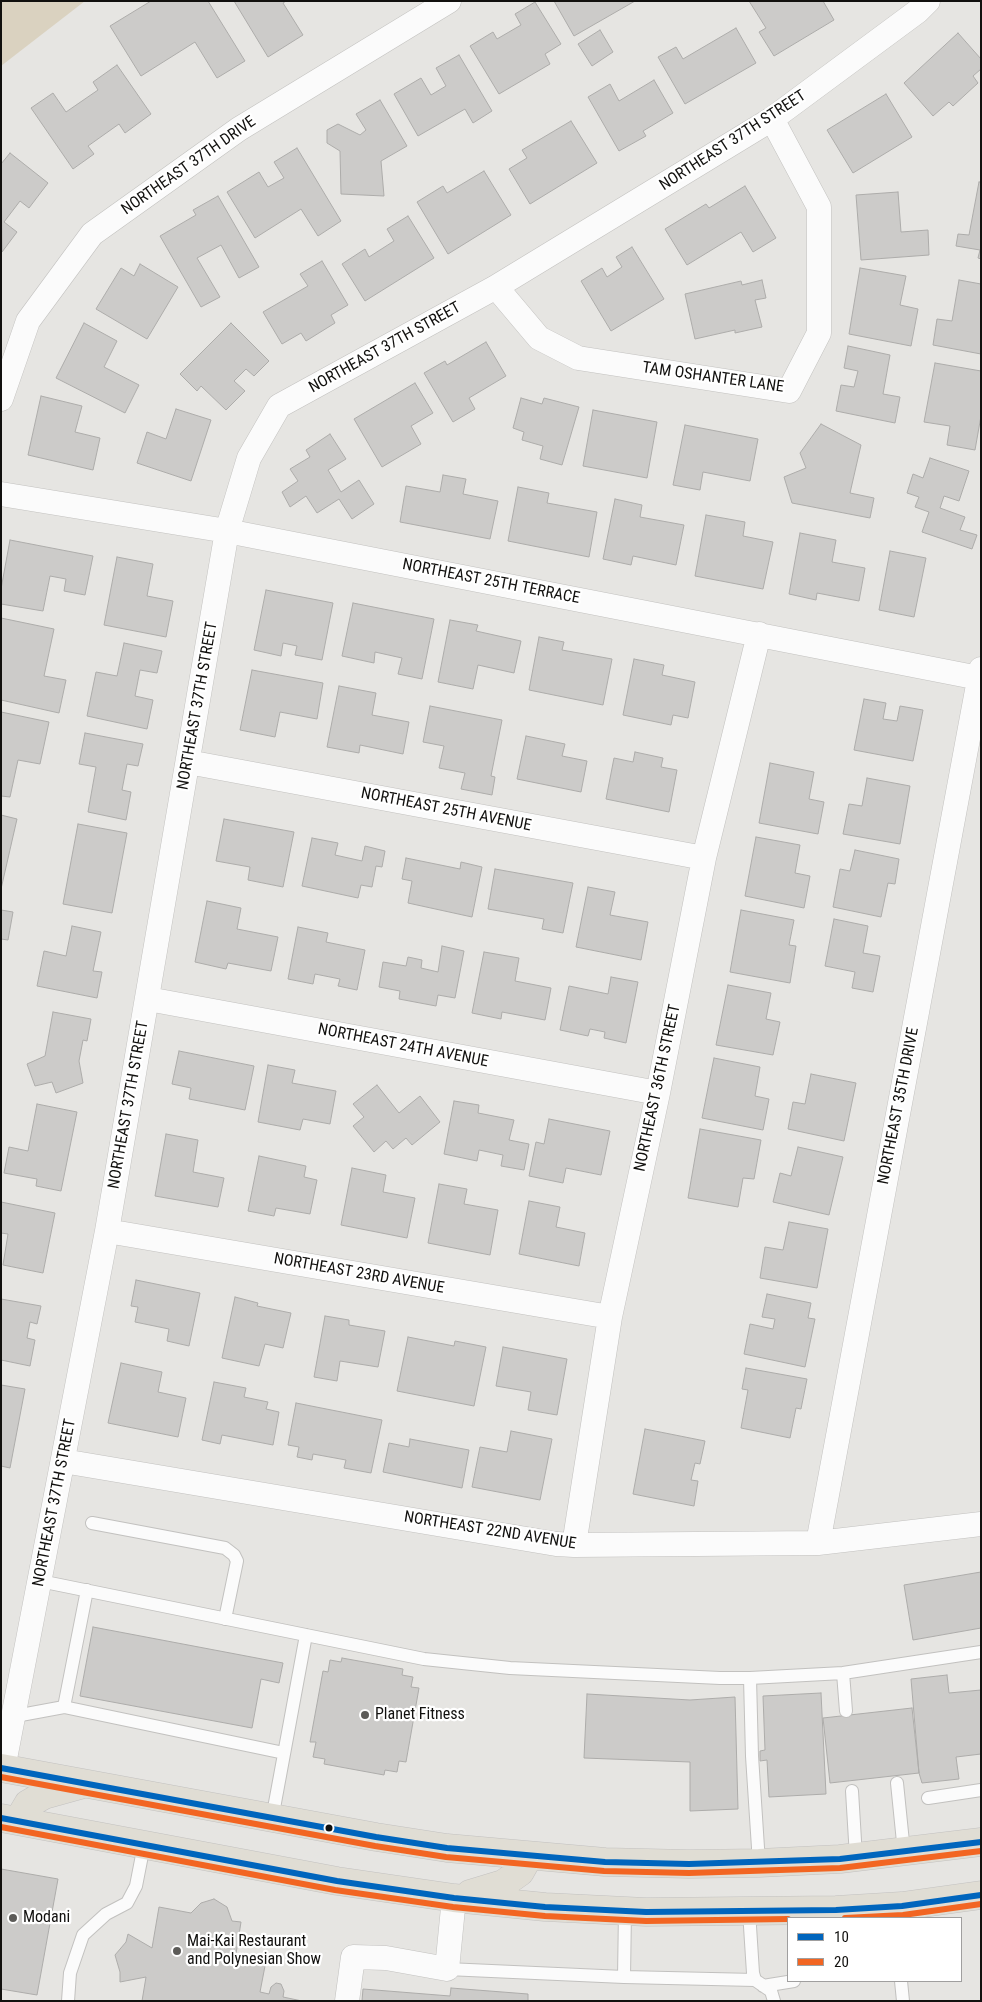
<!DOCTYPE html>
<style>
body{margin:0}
#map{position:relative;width:982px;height:2002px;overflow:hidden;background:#e6e5e2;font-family:"Roboto Condensed",sans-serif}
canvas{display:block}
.frame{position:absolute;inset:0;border:2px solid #11100e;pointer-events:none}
.legend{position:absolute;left:787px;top:1917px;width:175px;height:65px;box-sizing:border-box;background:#fff;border:1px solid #a09f9f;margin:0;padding:6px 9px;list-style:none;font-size:15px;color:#11100e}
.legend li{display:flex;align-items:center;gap:10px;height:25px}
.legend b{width:25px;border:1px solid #a09f9f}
</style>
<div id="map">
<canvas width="982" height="2002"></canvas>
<div class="frame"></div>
<ul class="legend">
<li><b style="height:6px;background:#0065bd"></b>10</li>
<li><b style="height:6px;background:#f26522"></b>20</li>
</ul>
</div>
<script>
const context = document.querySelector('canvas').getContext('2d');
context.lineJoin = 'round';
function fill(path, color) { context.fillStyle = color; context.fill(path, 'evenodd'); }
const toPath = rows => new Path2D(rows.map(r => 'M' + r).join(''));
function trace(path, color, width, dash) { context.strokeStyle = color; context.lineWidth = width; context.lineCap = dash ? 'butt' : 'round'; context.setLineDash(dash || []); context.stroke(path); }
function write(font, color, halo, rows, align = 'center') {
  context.font = font + ' "Roboto Condensed",sans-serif'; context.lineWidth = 4.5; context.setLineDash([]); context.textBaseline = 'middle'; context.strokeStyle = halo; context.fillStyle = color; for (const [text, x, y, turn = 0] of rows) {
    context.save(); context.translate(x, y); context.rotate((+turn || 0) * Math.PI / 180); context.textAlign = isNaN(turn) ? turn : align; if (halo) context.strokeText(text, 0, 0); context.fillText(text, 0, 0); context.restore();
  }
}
const green = toPath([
 [1,1,85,1,1,66]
]);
const building = toPath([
 [151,1,208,1,245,61,217,78,195,42,141,76,110,26,151,1],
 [234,1,286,1,283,3,303,35,268,57,234,1],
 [554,1,635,1,574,36,554,1],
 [749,1,823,1,834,20,774,56,759,32,766,28,749,1],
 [535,2,561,44,545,54,550,64,499,94,470,46,493,32,497,39,521,25,515,14,535,2],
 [736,28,756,63,685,104,658,57,676,47,683,59,736,28],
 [600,30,613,52,592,66,578,44,600,30],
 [958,33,981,59,981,69,973,76,978,83,953,106,949,102,933,116,904,83,958,33],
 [459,55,492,111,473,123,465,109,418,136,394,94,421,78,431,95,446,86,436,68,459,55],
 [117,65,151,114,125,133,119,124,88,146,94,154,73,169,31,108,53,93,66,112,98,90,93,82,117,65],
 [654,80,673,113,643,131,646,136,619,151,588,97,610,84,619,101,654,80],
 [886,94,912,137,853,173,827,130,886,94],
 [380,100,407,146,381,161,384,196,341,194,340,151,327,143,327,130,338,124,360,135,366,130,356,114,380,100],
 [571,121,597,163,530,204,509,169,527,158,522,150,571,121],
 [297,148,341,221,318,236,301,209,255,238,227,192,259,172,268,187,284,178,274,162,297,148],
 [10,153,48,183,29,208,20,201,4,222,17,232,2,252,1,164,10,153],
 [484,171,511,215,448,254,417,202,443,186,447,193,484,171],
 [979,182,981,182,981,259,978,258,980,250,956,246,958,234,969,235,979,182],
 [745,186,776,238,753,252,741,232,687,265,665,229,706,204,709,208,745,186],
 [898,192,901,232,928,230,929,255,861,260,856,195,898,192],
 [218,196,259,267,239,278,221,245,197,258,220,297,201,307,160,236,196,215,193,210,218,196],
 [408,216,434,258,365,301,342,264,365,249,369,257,394,241,387,229,408,216],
 [632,247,664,299,611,331,581,281,602,268,607,277,622,267,616,257,632,247],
 [322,261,348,305,331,315,335,323,306,341,301,333,282,344,263,312,308,286,300,274,322,261],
 [140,264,178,287,147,339,96,309,121,268,134,276,140,264],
 [860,268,906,276,900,305,918,309,911,346,849,334,860,268],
 [762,280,766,298,755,300,762,327,735,333,735,330,695,339,685,294,741,281,742,285,762,280],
 [959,280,981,284,981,354,933,345,937,319,952,321,959,280],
 [84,323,117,341,104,367,139,385,125,413,56,378,84,323],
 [231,323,269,361,254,376,246,369,234,381,245,391,226,410,201,386,197,391,180,374,231,323],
 [486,342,506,376,469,398,475,409,453,422,424,373,445,361,447,365,486,342],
 [848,346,890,355,883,394,900,397,895,423,836,411,841,385,854,387,858,371,844,368,848,346],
 [935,363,981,371,981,416,975,450,947,445,950,426,924,422,935,363],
 [415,383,433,413,411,426,421,444,382,467,354,419,415,383],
 [41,396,82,406,75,432,100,438,93,470,28,455,41,396],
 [521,398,542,404,544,398,579,407,562,465,540,459,543,446,522,440,524,432,513,428,521,398],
 [176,409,211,420,191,481,137,463,147,432,166,439,176,409],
 [593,410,657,422,647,478,583,466,593,410],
 [821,424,861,445,850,493,874,498,870,518,792,503,784,477,806,468,800,453,821,424],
 [685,425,758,439,750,481,703,472,700,490,673,485,685,425],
 [330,434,346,459,328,470,341,492,359,480,374,504,352,519,339,499,317,513,306,496,290,507,282,492,298,481,290,469,310,457,306,450,330,434],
 [930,458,969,471,959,501,944,496,940,508,965,517,960,530,977,535,972,549,922,532,929,512,915,507,919,497,907,493,913,474,923,478,930,458],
 [443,475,466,479,463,494,498,501,490,539,400,522,406,486,440,492,443,475],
 [518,487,549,493,547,503,597,512,589,557,508,541,518,487],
 [615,499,642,505,640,517,684,525,676,565,633,556,631,565,603,559,615,499],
 [706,515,745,522,743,536,773,542,763,589,695,576,706,515],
 [800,533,836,540,832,562,865,568,859,601,817,593,816,600,789,594,800,533],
 [10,540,93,556,85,595,64,591,66,579,50,576,43,611,1,604,1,589,10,540],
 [890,551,926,558,914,617,879,610,890,551],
 [117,557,153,564,147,596,173,601,166,637,104,625,117,557],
 [266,590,333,603,322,660,295,655,297,646,283,643,281,656,254,650,266,590],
 [353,603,434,619,422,679,398,674,402,658,375,652,374,663,342,656,353,603],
 [1,618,54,629,44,676,66,680,59,713,1,700,1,618],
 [450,620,478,625,476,631,521,641,514,673,478,665,473,689,438,682,450,620],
 [539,637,564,642,562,650,612,659,603,705,529,690,539,637],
 [124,643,162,651,157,673,140,670,135,696,153,700,147,729,87,716,96,672,117,676,124,643],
 [634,659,664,665,662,675,695,682,688,718,673,715,671,725,623,715,634,659],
 [252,670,323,683,317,719,280,712,275,737,240,730,252,670],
 [339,686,376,693,372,715,409,722,403,754,360,745,359,753,327,747,339,686],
 [864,699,886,703,883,719,897,721,900,706,923,710,913,761,854,750,864,699],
 [430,706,502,720,491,776,495,777,492,795,461,789,465,773,439,768,444,746,423,742,430,706],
 [1,712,49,722,40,764,18,760,10,797,1,796,1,712],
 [85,733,143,744,138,766,127,764,122,790,131,792,126,820,88,812,96,767,79,764,85,733],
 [526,736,565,744,562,756,587,761,581,792,517,779,526,736],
 [635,752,663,758,661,767,677,770,669,812,606,799,614,758,633,762,635,752],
 [770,763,814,772,809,799,824,802,818,834,759,823,770,763],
 [867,778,910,786,900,844,843,834,849,804,862,806,867,778],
 [1,815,17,819,1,889,1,815],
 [224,819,294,832,283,887,248,880,250,867,216,861,224,819],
 [78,824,127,833,112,913,63,904,78,824],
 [756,837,800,845,795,873,810,876,804,908,745,896,756,837],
 [312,838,338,843,335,855,362,861,365,846,385,851,382,867,376,866,372,887,361,885,358,898,302,886,312,838],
 [855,850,899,859,895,884,888,883,881,917,833,907,840,869,850,871,855,850],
 [406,858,460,869,461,862,482,867,472,917,408,903,412,881,402,879,406,858],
 [495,869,573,883,563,933,542,929,544,919,488,909,495,869],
 [588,887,615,892,610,915,648,922,641,960,576,947,588,887],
 [207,901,241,908,237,929,278,937,271,971,228,963,226,969,195,962,207,901],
 [1,910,13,912,8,940,1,939,1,910],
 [741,910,794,920,789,945,796,946,790,983,730,972,741,910],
 [834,919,868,926,863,953,880,956,873,992,852,988,855,972,825,966,834,919],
 [72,926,101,932,93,971,102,972,97,998,37,986,44,951,66,956,72,926],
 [298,927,328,933,326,942,365,950,357,990,338,986,340,979,315,974,313,984,288,979,298,927],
 [442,946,464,951,455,998,438,995,436,1006,399,999,400,991,379,987,383,962,406,966,408,957,422,960,421,968,438,972,442,946],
 [484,952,519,958,515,981,551,988,545,1020,502,1012,501,1019,472,1013,484,952],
 [611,977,638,982,626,1043,604,1038,605,1032,590,1029,588,1036,560,1030,569,986,608,994,611,977],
 [728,985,771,993,766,1019,780,1022,773,1055,716,1045,728,985],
 [53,1012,91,1019,87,1041,83,1040,79,1061,83,1083,56,1093,52,1082,35,1086,27,1064,45,1056,53,1012],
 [179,1051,254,1066,245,1110,189,1099,191,1088,172,1084,179,1051],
 [714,1058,760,1067,755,1096,769,1099,763,1130,702,1118,714,1058],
 [268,1065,295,1070,292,1083,336,1091,330,1124,303,1119,300,1130,258,1122,268,1065],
 [811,1074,856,1083,844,1141,788,1129,793,1102,805,1104,811,1074],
 [377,1085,399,1113,420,1096,440,1122,412,1145,406,1138,393,1149,386,1141,374,1152,353,1126,364,1117,353,1104,377,1085],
 [454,1101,479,1105,478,1113,514,1120,509,1140,529,1144,524,1170,501,1166,503,1155,479,1150,477,1161,444,1154,454,1101],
 [37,1104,77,1112,61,1191,36,1186,37,1179,4,1173,9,1147,28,1151,37,1104],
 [549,1119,610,1131,601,1175,566,1168,563,1183,529,1176,536,1142,544,1144,549,1119],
 [700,1129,761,1140,754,1179,743,1178,738,1207,688,1198,700,1129],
 [166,1134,198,1140,193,1172,224,1178,218,1207,155,1196,166,1134],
 [798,1147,843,1157,829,1215,773,1202,780,1173,791,1176,798,1147],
 [259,1156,306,1166,304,1177,317,1180,310,1214,276,1208,274,1216,248,1211,259,1156],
 [352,1168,386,1175,383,1192,415,1198,407,1238,341,1225,352,1168],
 [439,1184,467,1189,464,1204,498,1210,490,1255,428,1243,439,1184],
 [529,1201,560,1207,556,1227,585,1233,579,1266,519,1254,529,1201],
 [1,1202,55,1213,43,1273,3,1265,8,1234,1,1233,1,1202],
 [789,1222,828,1229,817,1288,760,1278,765,1247,783,1250,789,1222],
 [136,1280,200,1293,189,1346,167,1341,169,1329,135,1322,138,1307,131,1306,136,1280],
 [767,1294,811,1303,808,1318,815,1319,805,1367,744,1354,750,1324,773,1329,775,1319,762,1317,767,1294],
 [235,1297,258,1303,257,1306,291,1313,283,1348,265,1344,259,1366,222,1358,235,1297],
 [1,1299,41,1306,37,1324,30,1322,27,1338,35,1340,30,1366,1,1360,1,1299],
 [325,1316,349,1320,349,1325,385,1331,378,1367,340,1361,337,1381,314,1377,325,1316],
 [408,1337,454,1346,455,1341,486,1347,474,1406,397,1391,408,1337],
 [503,1347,567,1359,557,1415,528,1410,531,1392,496,1386,503,1347],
 [121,1363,162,1372,158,1392,186,1398,178,1437,108,1423,121,1363],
 [746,1368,807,1379,801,1409,796,1408,790,1438,741,1428,748,1390,742,1389,746,1368],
 [214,1382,246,1388,244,1397,268,1402,266,1409,279,1412,273,1445,222,1435,220,1444,202,1440,214,1382],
 [1,1385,25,1389,10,1468,1,1466,1,1385],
 [296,1403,382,1420,371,1473,344,1468,346,1460,313,1454,312,1460,297,1457,299,1447,288,1445,296,1403],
 [645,1429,705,1441,700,1464,695,1463,691,1480,698,1481,694,1506,633,1494,645,1429],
 [511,1431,552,1439,540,1500,472,1487,480,1447,507,1452,511,1431],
 [410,1439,469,1450,462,1488,383,1472,389,1443,409,1447,410,1439],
 [981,1572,981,1628,913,1640,904,1585,981,1572],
 [93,1627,283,1663,279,1683,261,1679,252,1728,80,1696,93,1627],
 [342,1658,403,1669,402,1675,413,1677,411,1687,419,1688,406,1762,399,1761,397,1772,385,1770,384,1775,324,1764,325,1759,313,1757,316,1742,310,1742,323,1671,328,1672,330,1660,341,1662,342,1658],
 [947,1675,949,1693,981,1690,981,1754,956,1757,959,1779,922,1783,919,1773,911,1679,947,1675],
 [821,1693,826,1794,769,1797,767,1760,760,1761,760,1751,765,1750,763,1696,821,1693],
 [587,1694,690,1700,735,1697,738,1809,690,1811,690,1762,584,1758,587,1694],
 [912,1708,919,1773,830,1783,823,1718,912,1708],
 [1,1869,58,1879,37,1995,1,1989,1,1869],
 [214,1899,227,1907,232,1921,241,1922,236,1954,260,1960,265,1966,260,1992,269,1994,271,1987,276,1983,281,1984,284,1991,283,1997,302,2001,142,2001,146,1977,120,1982,120,1972,115,1955,126,1942,128,1934,152,1948,159,1907,191,1913,201,1903,214,1899],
 [451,1988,528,1994,528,2001,362,2001,363,1989,450,1996,451,1988]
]);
const lane = toPath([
 [92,1523,225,1548,234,1555,237,1561,225,1619],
 [40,1581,424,1659,510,1668,720,1678,750,1678,843,1673,981,1652],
 [843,1673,846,1711],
 [750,1678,752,1756,759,1863],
 [64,1707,87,1590],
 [10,1717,64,1707,284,1753],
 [897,1783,904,1852],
 [852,1791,856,1857],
 [928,1798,981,1790],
 [272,1819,306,1635],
 [625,1911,624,1977,755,1980],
 [749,1911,753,1973,755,1980,771,1991,774,2001],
 [447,1969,624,1977],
 [901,1981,903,2001],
 [763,1986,794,1981],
 [68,2001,70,1973,83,1935,106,1914,127,1903,136,1886,144,1845]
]);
const street = toPath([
 [496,287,539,338,578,358,789,391,819,333,819,207,772,119],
 [1,399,28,321,92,234,239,129,449,1],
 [1,494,227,531,979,678],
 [188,762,704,858],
 [148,999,658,1093],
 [107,1231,610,1317],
 [63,1461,556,1544,574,1545,818,1543,981,1524],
 [818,1543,981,669],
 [574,1545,610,1317,658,1093,704,858,759,634],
 [3,1769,107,1231,227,531,249,458,279,406,496,287,772,119,918,11,928,1],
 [347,2001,353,1957,386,1958,447,1969,454,1898]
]);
const primary = toPath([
 [1,1768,376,1837,447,1848,605,1862,689,1864,759,1863,840,1859,981,1842],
 [1,1818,337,1881,454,1898,545,1907,646,1912,836,1910,902,1906,981,1895],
 [18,1821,28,1804,44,1795,80,1785],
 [470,1894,503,1884,520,1872,529,1856]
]);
const bus1 = toPath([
 [1,1768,376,1837,447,1848,605,1862,689,1864,840,1859,981,1842],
 [1,1818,337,1881,454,1898,545,1907,646,1912,836,1910,902,1906,981,1895]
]);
const bus2 = toPath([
 [1,1777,375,1846,446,1857,604,1871,689,1873,840,1868,981,1851],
 [1,1827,335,1890,453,1907,545,1916,646,1921,788,1919],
 [845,1918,903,1915,981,1904]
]);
const markers = [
 [365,1715,5,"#5c5b58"],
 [329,1828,4.5,"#11100e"],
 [13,1918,5,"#5c5b58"],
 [177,1951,5,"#5c5b58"]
];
const streetNames = [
 ["NORTHEAST 37TH STREET",733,141,-33],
 ["NORTHEAST 37TH DRIVE",189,166,-35],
 ["NORTHEAST 37TH STREET",385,348,-29],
 ["TAM OSHANTER LANE",713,378,8],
 ["NORTHEAST 25TH TERRACE",491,582,11],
 ["NORTHEAST 37TH STREET",198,706,-80],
 ["NORTHEAST 25TH AVENUE",446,810,11],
 ["NORTHEAST 24TH AVENUE",403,1046,11],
 ["NORTHEAST 36TH STREET",658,1088,-78],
 ["NORTHEAST 37TH STREET",129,1105,-80],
 ["NORTHEAST 35TH DRIVE",899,1106,-79],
 ["NORTHEAST 23RD AVENUE",359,1274,10],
 ["NORTHEAST 37TH STREET",55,1503,-79],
 ["NORTHEAST 22ND AVENUE",490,1531,9]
];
const poiNames = [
 ["Planet Fitness",375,1715],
 ["Modani",23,1918],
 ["Mai-Kai Restaurant",187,1942],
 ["and Polynesian Show",187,1960]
];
fill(green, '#dad2c0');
fill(building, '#cccbc9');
trace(building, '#adacaa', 1);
trace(lane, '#c2c1bf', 14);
trace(street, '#c2c1bf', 25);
trace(primary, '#c2c1c0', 29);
trace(lane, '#fbfbfb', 12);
trace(street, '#fbfbfb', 24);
trace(primary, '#e0ddd4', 28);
trace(bus1, '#0065bd', 6);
trace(bus2, '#f26522', 6);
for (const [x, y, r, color] of markers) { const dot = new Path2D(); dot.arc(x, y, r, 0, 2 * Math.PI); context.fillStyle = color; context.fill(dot); trace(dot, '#fff', 2); }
write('16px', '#11100e', '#fff', streetNames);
write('16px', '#11100e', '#fff', poiNames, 'left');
</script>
